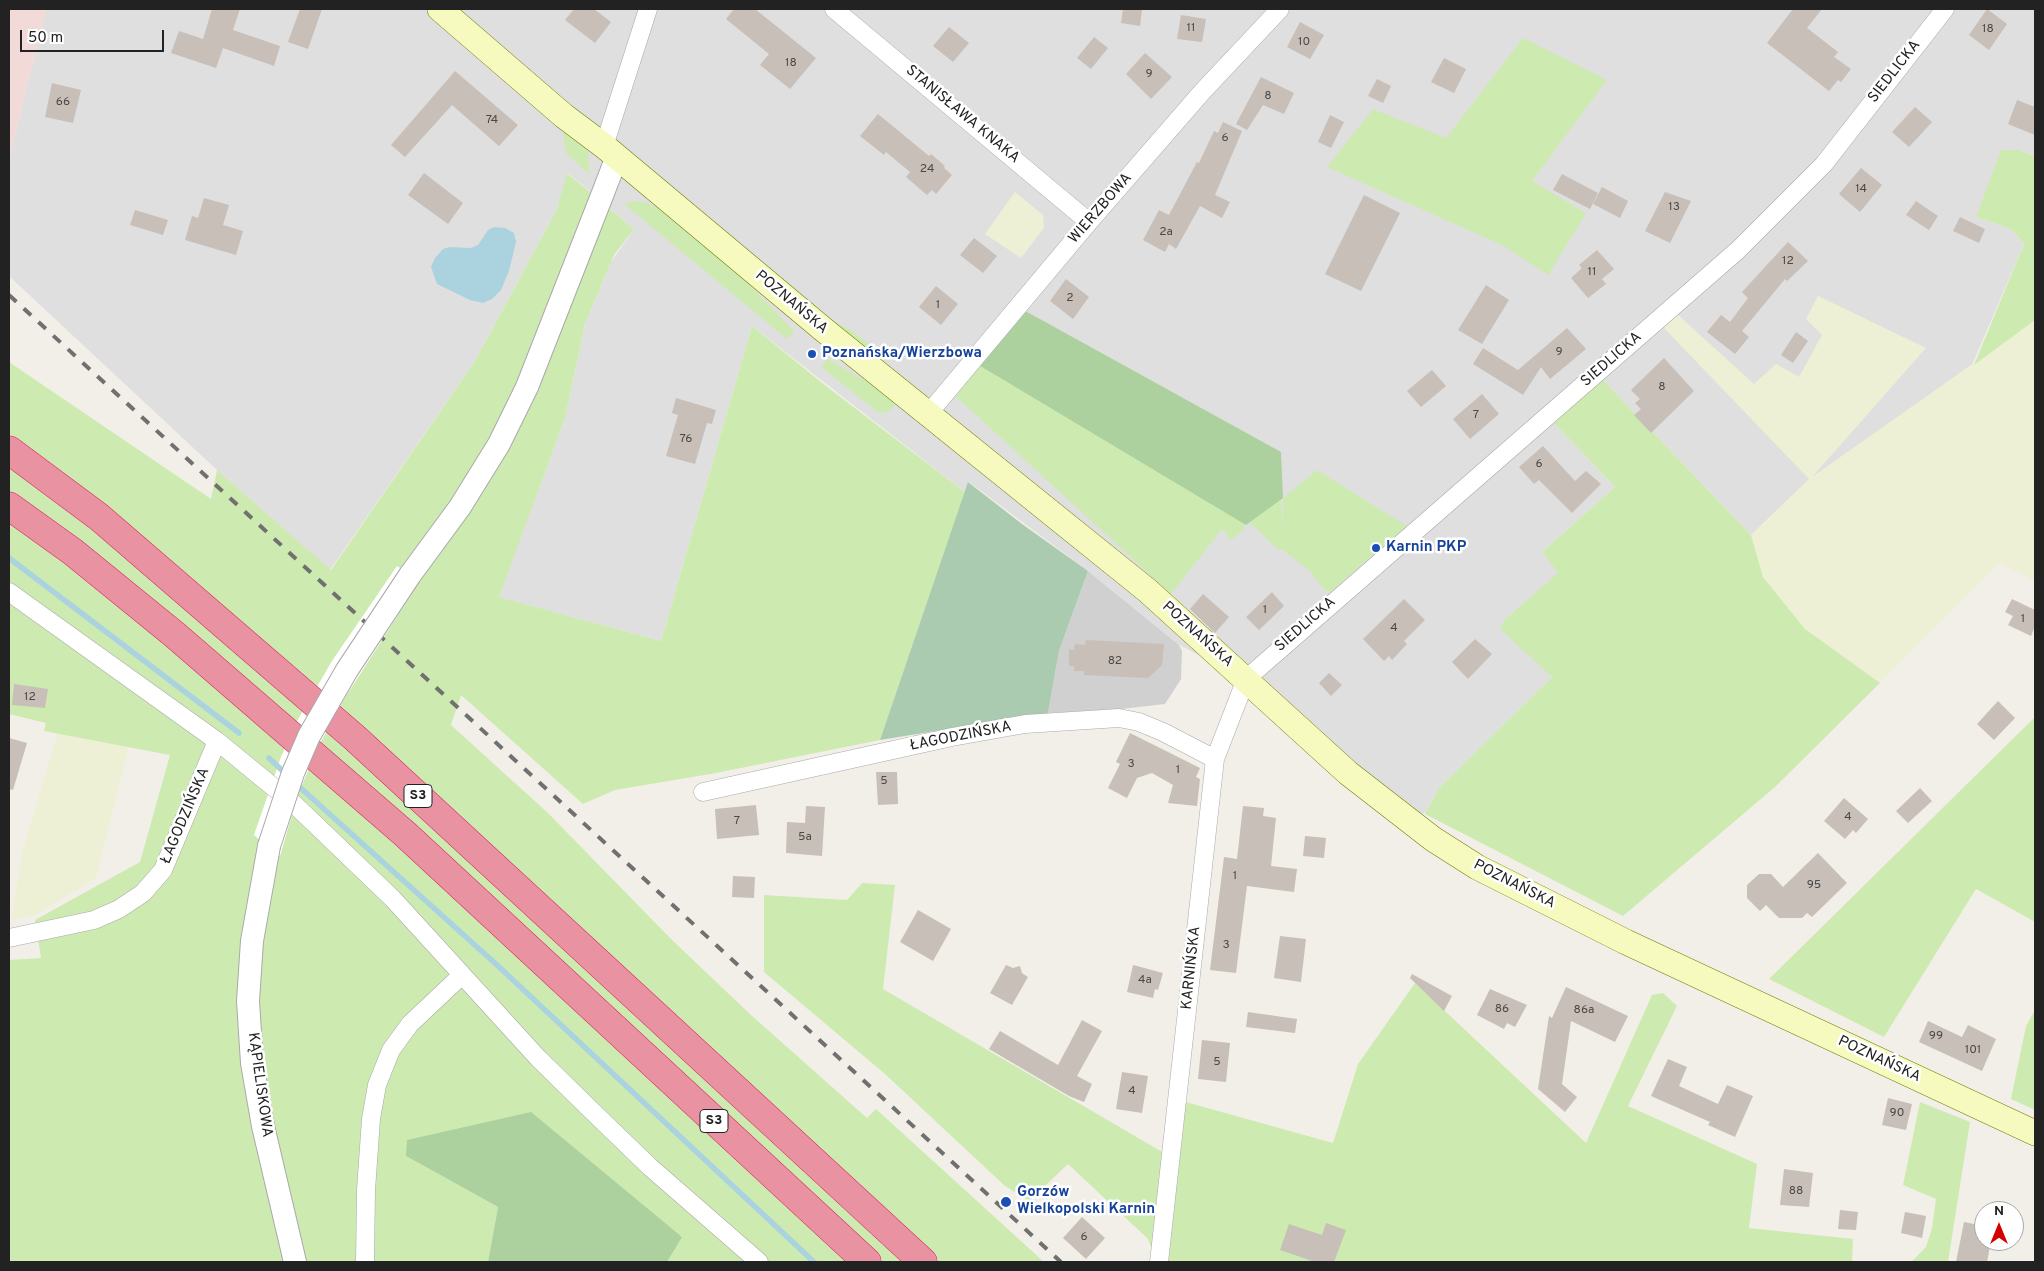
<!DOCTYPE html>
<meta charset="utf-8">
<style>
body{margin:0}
#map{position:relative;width:2044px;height:1271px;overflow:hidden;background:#f2efe9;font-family:Overpass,sans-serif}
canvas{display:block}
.frame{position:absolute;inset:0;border:10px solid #222;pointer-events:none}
.north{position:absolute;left:1974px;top:1201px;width:50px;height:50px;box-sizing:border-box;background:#fff;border:1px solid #a7a7a7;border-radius:50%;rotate:0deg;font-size:14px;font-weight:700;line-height:20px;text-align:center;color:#222}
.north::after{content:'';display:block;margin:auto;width:18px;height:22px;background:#d40000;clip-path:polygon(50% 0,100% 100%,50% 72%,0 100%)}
.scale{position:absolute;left:20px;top:30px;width:144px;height:22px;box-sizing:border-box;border:2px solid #222;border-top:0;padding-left:6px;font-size:15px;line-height:18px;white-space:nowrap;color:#222;-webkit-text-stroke:4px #fff;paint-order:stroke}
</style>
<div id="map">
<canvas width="2044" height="1271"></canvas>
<div class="frame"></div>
<div class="north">N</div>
<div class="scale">50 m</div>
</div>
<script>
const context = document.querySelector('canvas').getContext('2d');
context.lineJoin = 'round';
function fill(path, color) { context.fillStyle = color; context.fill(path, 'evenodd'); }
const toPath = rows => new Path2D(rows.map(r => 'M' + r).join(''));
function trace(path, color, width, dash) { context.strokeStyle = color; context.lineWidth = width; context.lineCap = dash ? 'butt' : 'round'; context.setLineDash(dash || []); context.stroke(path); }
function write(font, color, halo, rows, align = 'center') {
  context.font = font + ' Overpass,sans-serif'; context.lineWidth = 5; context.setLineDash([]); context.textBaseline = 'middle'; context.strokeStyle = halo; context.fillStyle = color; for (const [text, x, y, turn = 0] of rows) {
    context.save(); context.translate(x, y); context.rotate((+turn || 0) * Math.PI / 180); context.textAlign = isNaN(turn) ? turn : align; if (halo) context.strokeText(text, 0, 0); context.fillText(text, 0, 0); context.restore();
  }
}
const residential = toPath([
 [46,9,2035,9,2035,157,2020,150,1976,217,2011,229,2024,244,1972,365,1810,479,1751,535,1602,379,1553,422,1615,487,1542,552,1559,573,1504,620,1552,677,1438,789,1426,812,1419,816,1246,679,1179,645,1088,571,969,482,965,492,752,326,661,641,498,597,565,418,585,324,611,262,634,229,568,173,557,209,475,361,330,570,217,470,9,276,9,160]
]);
const commercial = toPath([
 [9,9,46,9,9,160]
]);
const religious = toPath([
 [1088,571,1179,645,1182,651,1181,679,1165,704,1121,709,1048,713,1059,651]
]);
const farmland = toPath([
 [1015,192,1043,215,1044,228,1021,258,985,234],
 [1818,296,1926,348,1812,477,2035,320,2035,581,1999,563,1878,684,1805,629,1763,577,1751,535,1809,479,1663,327,1677,314,1754,384,1776,364,1799,377,1822,335,1806,319],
 [59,728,129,746,96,878,35,916,11,919,23,849]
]);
const grass = toPath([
 [1523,38,1607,80,1532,181,1586,213,1548,275,1504,246,1327,167,1373,109,1446,138],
 [567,131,583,144,588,152,590,175,566,153,563,133],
 [2001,150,2020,150,2035,157,2035,320,1974,365,2024,244,2011,229,1976,217],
 [567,173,634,229,614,255,585,324,565,418,499,597,661,641,752,326,826,386,965,492,880,740,716,773,615,790,583,804,461,695,451,725,548,813,671,939,751,1015,867,1118,876,1109,1044,1262,667,1262,682,1236,406,1156,498,1207,488,1262,9,1262,9,960,41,958,35,920,140,862,170,755,44,731,46,723,9,714,9,362,211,499,217,470,331,570,475,361,557,209],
 [633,201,646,202,663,210,742,277,794,331,787,339,624,204],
 [827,318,852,331,872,346,885,360,884,362],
 [828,359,886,393,897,403,888,412,879,413,821,367],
 [976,361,1246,521,1244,529,1231,540,1222,529,1171,594,951,392],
 [1602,379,1751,535,1763,577,1805,629,1880,683,1775,787,1623,916,1425,814,1438,789,1552,677,1500,629,1504,620,1558,573,1542,552,1615,487,1553,422],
 [1317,470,1407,526,1330,592,1324,590,1310,571,1283,550,1279,550,1248,521,1281,498,1283,530,1283,498],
 [2035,717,2035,922,1976,889,1884,1037,1769,979],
 [862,883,895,885,883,989,1164,1153,1175,1099,1333,1143,1358,1064,1415,983,1586,1143,1652,995,1663,993,1677,1006,1628,1106,1757,1164,1749,1228,1853,1239,1852,1262,1164,1262,1156,1260,1148,1239,1068,1164,1029,1201,1005,1186,885,1074,764,972,764,895,847,900],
 [2035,1010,2035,1110,2011,1099,2026,1026],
 [1920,1102,1970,1122,1948,1262,1911,1262,1926,1247,1932,1228,1936,1199,1903,1185]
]);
const forest = toPath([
 [1012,306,1029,313,1281,452,1283,498,1246,525,972,361],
 [531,1112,682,1237,667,1262,488,1262,498,1207,406,1156,407,1140]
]);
const cemetery = toPath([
 [968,482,1022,524,1088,571,1059,651,1048,713,880,740]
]);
const water = toPath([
 [494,227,505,228,514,233,516,242,509,271,501,290,492,299,483,303,470,300,437,284,431,267,435,258,443,249,450,247,471,248,478,245,488,230]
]);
const pier = toPath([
 [397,566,420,581,346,696,320,743,298,794,280,856,254,835,281,757,296,723,332,661]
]);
const stream = toPath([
 [9,558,239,733],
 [269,758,288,776],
 [294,782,497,965,814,1262]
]);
const building = toPath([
 [212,9,240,9,233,30,280,46,274,66,223,48,216,68,171,53,179,31,203,39],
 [300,9,322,9,308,49,288,42],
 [574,9,594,9,611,22,595,43,565,20],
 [734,9,755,9,816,58,790,89,760,65,769,54,726,19],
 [1123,9,1142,9,1140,26,1121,23],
 [1793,9,1822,9,1807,28,1838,52,1834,57,1851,69,1841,82,1838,80,1829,91,1767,43],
 [1987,9,2007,24,1989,50,1969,35],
 [1181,15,1206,19,1202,42,1177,39],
 [1300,22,1324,35,1310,59,1287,47],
 [949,27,969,43,953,62,933,46],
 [1094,37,1108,48,1091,69,1077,58],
 [1145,53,1172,77,1151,99,1126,74],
 [1444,58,1466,69,1454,93,1431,82],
 [455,71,518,125,499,146,452,105,405,157,391,145],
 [1261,77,1294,93,1284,114,1263,105,1247,130,1236,124],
 [1377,79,1391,86,1383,103,1368,96],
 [52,83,81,90,73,123,45,117],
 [2017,100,2035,107,2035,135,2008,124],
 [1915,107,1932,122,1909,147,1892,132],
 [878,114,929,156,931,154,945,166,944,168,952,175,936,194,932,190,927,195,906,177,910,172,886,152,884,155,860,136],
 [1330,115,1344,122,1331,148,1318,142],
 [1223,122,1242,131,1215,195,1230,202,1222,218,1200,206,1176,249,1169,244,1165,252,1143,240,1159,210,1169,215,1197,162,1199,163,1214,131,1218,133],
 [1861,168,1882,185,1860,212,1839,194],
 [424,173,463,203,448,224,408,195],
 [1562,174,1598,193,1590,209,1553,190],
 [1602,187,1628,201,1620,218,1593,204],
 [1665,192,1691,201,1670,243,1645,231],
 [1364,195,1400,213,1361,291,1325,274],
 [204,198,229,205,223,225,243,231,236,255,185,240,192,216,198,218],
 [1916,201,1938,216,1929,230,1906,215],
 [135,210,168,220,163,235,130,225],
 [1960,217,1985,229,1979,243,1953,231],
 [974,238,997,256,983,273,960,255],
 [1788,242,1808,261,1787,281,1785,279,1742,331,1749,337,1735,354,1707,332,1721,315,1730,322,1748,298,1742,292],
 [1597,250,1614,269,1602,279,1606,284,1588,298,1571,278,1582,268,1579,265],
 [1066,279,1089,297,1073,319,1050,301],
 [1486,285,1509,300,1482,344,1458,330],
 [936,286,958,304,941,325,919,307],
 [1567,328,1586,349,1550,379,1541,367,1523,395,1473,364,1483,348,1518,370],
 [1796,332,1808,341,1793,363,1781,355],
 [1664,358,1694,391,1651,433,1634,415,1641,409,1635,403,1640,399,1631,390],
 [1432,370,1446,386,1421,407,1407,391],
 [1482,394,1499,414,1470,439,1453,419],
 [676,398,716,410,712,424,707,423,695,464,666,456,678,415,672,413],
 [1543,446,1575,481,1586,471,1601,484,1572,513,1539,480,1534,484,1519,467],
 [1272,592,1284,606,1259,630,1246,617],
 [1203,594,1229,617,1215,633,1190,609],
 [1404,599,1425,620,1404,641,1407,644,1392,660,1389,656,1384,661,1363,639],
 [2012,599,2035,610,2035,626,2031,636,2008,625,2013,616,2005,612],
 [1475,639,1492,654,1468,679,1452,662],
 [1086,640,1164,644,1162,665,1148,678,1084,675,1084,671,1074,671,1074,666,1069,666,1069,649,1074,650,1075,644,1085,645],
 [1329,673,1342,685,1331,696,1319,683],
 [14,684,48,689,45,708,12,705],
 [1998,701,2015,718,1994,740,1977,724],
 [1130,733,1200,768,1196,777,1200,779,1197,806,1168,803,1173,785,1152,773,1137,778,1127,798,1108,788,1120,764,1116,762],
 [9,738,27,743,13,790,9,789],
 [876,772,897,772,898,804,878,805],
 [1920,788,1932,801,1908,823,1896,811],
 [1844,798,1868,819,1856,833,1853,830,1845,839,1824,821],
 [756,805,759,835,717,839,715,809],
 [806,806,825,807,822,856,786,853,787,822,805,823],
 [1243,806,1264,808,1263,816,1276,818,1271,866,1297,869,1294,892,1247,886,1236,973,1210,970,1224,857,1237,859],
 [1305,836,1326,838,1324,858,1303,856],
 [1818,853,1847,883,1812,917,1807,913,1802,918,1779,918,1766,905,1760,911,1747,898,1747,885,1759,874,1771,874,1783,887],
 [733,876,755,877,754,898,732,897],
 [918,910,951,929,933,961,900,942],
 [1280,936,1306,939,1301,982,1274,978],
 [1006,965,1013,968,1020,966,1022,973,1028,977,1012,1005,990,993],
 [1133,965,1163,973,1158,990,1155,989,1153,998,1127,992],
 [1412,974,1452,996,1444,1011,1410,978],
 [1566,987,1628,1016,1615,1042,1571,1021,1562,1084,1577,1097,1565,1112,1538,1089,1549,1016,1552,1018],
 [1490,989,1527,1005,1515,1027,1507,1023,1504,1029,1477,1015],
 [1248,1012,1297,1019,1295,1033,1246,1027],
 [1082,1020,1102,1031,1077,1076,1092,1084,1084,1102,1069,1096,989,1049,1000,1031,1058,1065],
 [1928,1021,1962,1037,1968,1025,1996,1039,1982,1071,1919,1042],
 [1202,1040,1230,1043,1226,1082,1198,1079],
 [1668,1059,1687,1067,1679,1086,1718,1104,1727,1085,1753,1096,1735,1137,1708,1125,1710,1122,1651,1096],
 [1122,1072,1148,1076,1142,1113,1116,1109],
 [1888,1098,1912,1104,1906,1130,1882,1125],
 [1784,1169,1813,1173,1809,1207,1780,1205],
 [1840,1210,1858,1212,1856,1230,1838,1229],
 [1905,1212,1926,1216,1922,1238,1901,1233],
 [1082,1217,1105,1238,1086,1259,1063,1238],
 [1964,1222,1984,1226,1984,1241,1991,1241,1987,1262,1956,1262],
 [1326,1223,1346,1230,1334,1262,1315,1262,1280,1250,1289,1224,1322,1235]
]);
const minor = toPath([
 [834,9,1089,222],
 [604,146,648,9],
 [928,414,1089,222,1202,92,1280,9],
 [9,592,217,741,294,804,393,899,538,1058,591,1110,650,1167,759,1262],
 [703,792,952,737,1025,724,1119,718,1139,722,1163,732,1215,759],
 [9,938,94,920,119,909,143,893,163,870,217,741],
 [365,1262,366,1190,371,1119,377,1085,391,1050,410,1024,462,975],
 [1159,1262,1215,759,1246,679,1738,250,1824,164,1945,9]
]);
const tertiary = toPath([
 [410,575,460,507,499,444,527,387,603,193,613,167,620,160],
 [269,846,252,941,248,1001,252,1063,263,1126,295,1262]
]);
const secondary = toPath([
 [440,9,564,116,604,146,824,330,1148,591,1348,773,1433,839,1477,867,1626,942,2035,1133]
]);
const motorway = toPath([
 [9,450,99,517,355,738,923,1262],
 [9,506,73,552,175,635,405,834,867,1262]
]);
const rail = toPath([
 [9,295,1061,1262]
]);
const tertiaryBridge = toPath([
 [269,846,293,773,309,736,347,670,410,575]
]);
const markers = [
 [812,354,5,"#1a4fb4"],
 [1376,548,5,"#1a4fb4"],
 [1006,1202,6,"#1a4fb4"]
];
const numberNames = [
 ["11",1191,29],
 ["18",1988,30],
 ["10",1304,43],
 ["18",791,64],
 ["9",1149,75],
 ["8",1268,97],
 ["66",63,103],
 ["74",492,121],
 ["6",1225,139],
 ["24",927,170],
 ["14",1861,190],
 ["13",1674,208],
 ["2a",1166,233],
 ["12",1788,262],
 ["11",1592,273],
 ["2",1070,299],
 ["1",938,306],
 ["9",1559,353],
 ["8",1662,388],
 ["7",1476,416],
 ["76",686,440],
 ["6",1539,465],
 ["1",1265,611],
 ["1",2023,620],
 ["4",1394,629],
 ["82",1115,662],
 ["12",30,698],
 ["3",1131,765],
 ["1",1178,771],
 ["5",884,782],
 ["4",1848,818],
 ["7",737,822],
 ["5a",805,838],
 ["1",1235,877],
 ["95",1814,886],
 ["3",1226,946],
 ["4a",1145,981],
 ["86",1502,1010],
 ["86a",1584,1011],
 ["99",1936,1037],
 ["101",1973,1051],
 ["5",1217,1063],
 ["4",1132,1092],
 ["90",1897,1114],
 ["88",1796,1192],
 ["6",1084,1238]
];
const shields = [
 [418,796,28],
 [714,1121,28]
];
const shieldNames = [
 ["S3",418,796],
 ["S3",714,1121]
];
const streetNames = [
 ["SIEDLICKA",1895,72,-52],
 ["STANISŁAWA KNAKA",962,115,40],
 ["WIERZBOWA",1101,209,-49],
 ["POZNAŃSKA",791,303,40],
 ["SIEDLICKA",1612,360,-41],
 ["SIEDLICKA",1306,625,-41],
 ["POZNAŃSKA",1197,635,42],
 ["ŁAGODZIŃSKA",961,737,-11],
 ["ŁAGODZIŃSKA",186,816,-67],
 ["POZNAŃSKA",1514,885,27],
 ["KARNIŃSKA",1192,968,-84],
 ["POZNAŃSKA",1879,1060,25],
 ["KĄPIELISKOWA",259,1085,82]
];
const transitNames = [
 ["Poznańska/Wierzbowa",822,354],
 ["Karnin PKP",1386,548],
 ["Gorzów",1017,1193],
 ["Wielkopolski Karnin",1017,1210]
];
fill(residential, '#e0dfdf');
fill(commercial, '#f2dad9');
fill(religious, '#d0d0d0');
fill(farmland, '#eef0d5');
fill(grass, '#cdebb0');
fill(forest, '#add19e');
fill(cemetery, '#aacbaf');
fill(water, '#aad3df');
fill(pier, '#fff');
trace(stream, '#aad3df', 5.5);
fill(building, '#c7bfb8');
trace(minor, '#a9a9a9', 19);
trace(tertiary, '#a9a9a9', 24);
trace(secondary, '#707d05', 26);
trace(motorway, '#dc2a67', 29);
trace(minor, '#fff', 18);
trace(tertiary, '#fff', 22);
trace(secondary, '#f7fabf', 25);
trace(motorway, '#e892a2', 28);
trace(rail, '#707070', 4, [10, 10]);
trace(tertiaryBridge, '#a9a9a9', 24, []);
trace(tertiaryBridge, '#fff', 22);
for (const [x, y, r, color] of markers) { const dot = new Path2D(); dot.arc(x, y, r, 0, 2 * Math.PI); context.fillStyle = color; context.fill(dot); trace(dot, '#fff', 2); }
write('12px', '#4b4948', null, numberNames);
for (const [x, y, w] of shields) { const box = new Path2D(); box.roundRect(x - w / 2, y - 11.5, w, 23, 4); context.fillStyle = '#fff'; context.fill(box); trace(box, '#222', 1); }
write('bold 14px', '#222', null, shieldNames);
write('15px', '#222', '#fff', streetNames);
write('bold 15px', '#164399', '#fff', transitNames, 'left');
</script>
